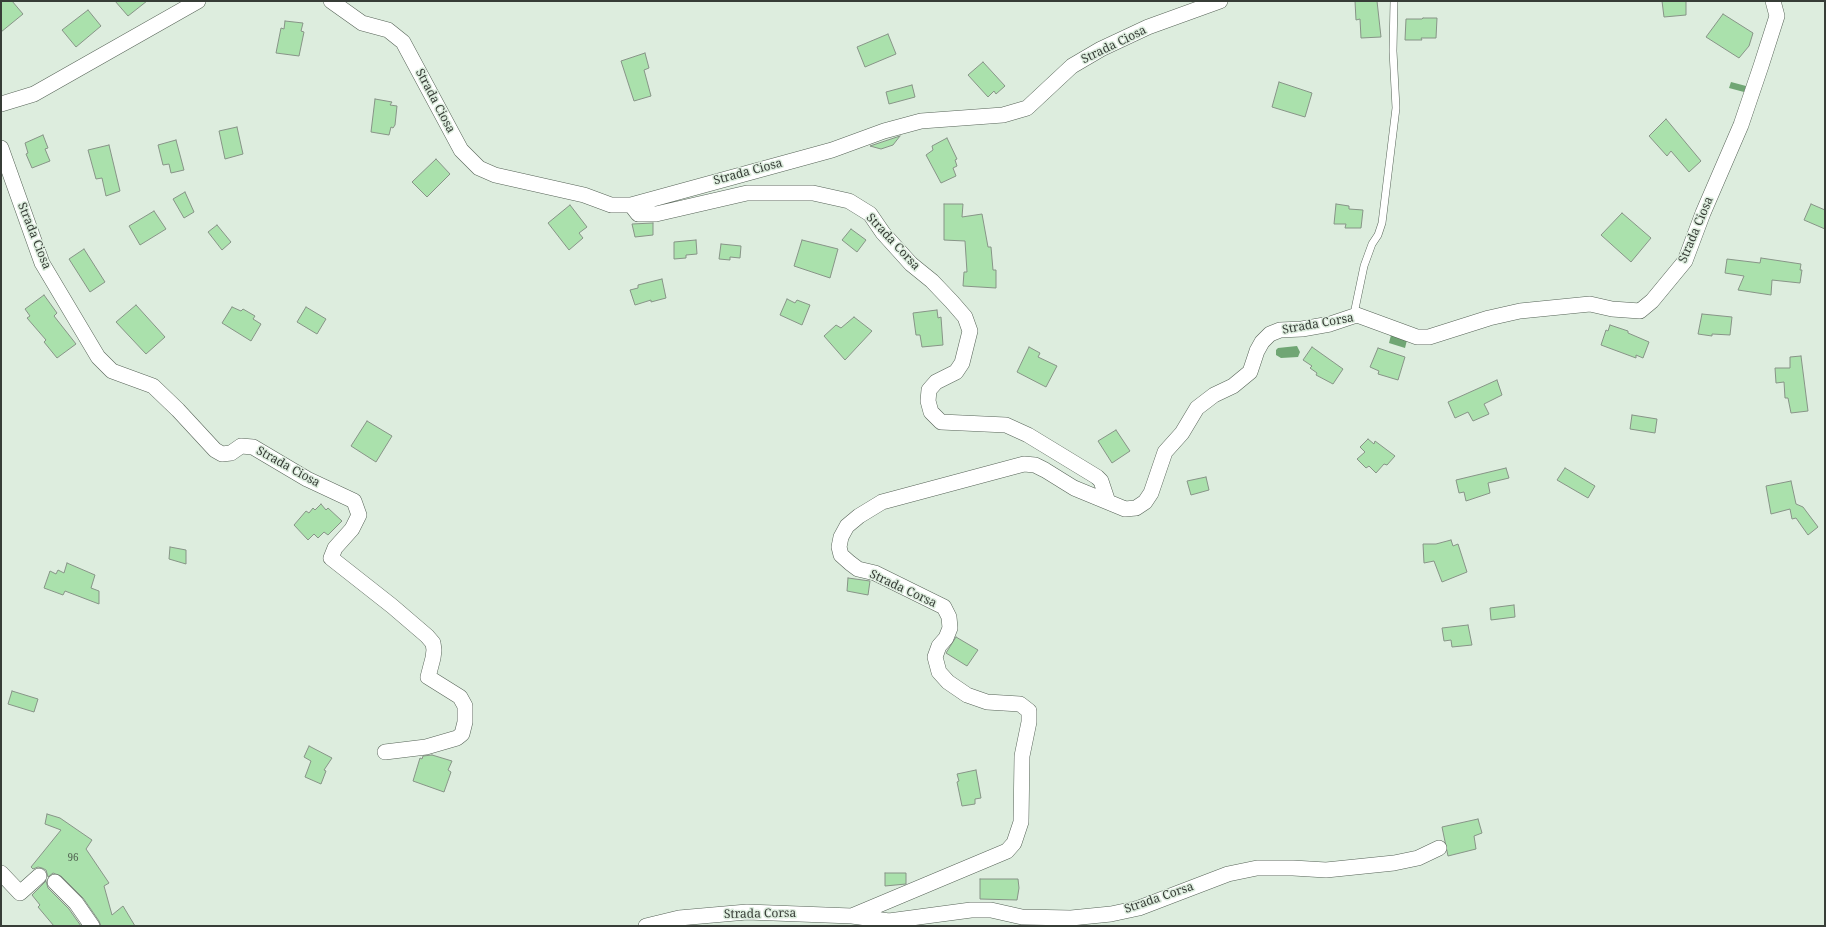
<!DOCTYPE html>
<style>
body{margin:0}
#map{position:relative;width:1826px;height:927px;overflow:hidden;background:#ddedde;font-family:"Noto Serif",serif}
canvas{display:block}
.frame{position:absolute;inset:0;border:2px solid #373d37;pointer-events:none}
</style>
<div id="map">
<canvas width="1826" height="927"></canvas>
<div class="frame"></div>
</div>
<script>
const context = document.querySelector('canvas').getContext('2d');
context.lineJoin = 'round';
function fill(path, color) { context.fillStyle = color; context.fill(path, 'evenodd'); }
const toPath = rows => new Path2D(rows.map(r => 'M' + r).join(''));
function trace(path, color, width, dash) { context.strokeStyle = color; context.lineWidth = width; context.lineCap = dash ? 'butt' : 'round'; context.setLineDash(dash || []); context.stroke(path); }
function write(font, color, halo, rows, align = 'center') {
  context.font = font + ' "Noto Serif",serif'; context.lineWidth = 3; context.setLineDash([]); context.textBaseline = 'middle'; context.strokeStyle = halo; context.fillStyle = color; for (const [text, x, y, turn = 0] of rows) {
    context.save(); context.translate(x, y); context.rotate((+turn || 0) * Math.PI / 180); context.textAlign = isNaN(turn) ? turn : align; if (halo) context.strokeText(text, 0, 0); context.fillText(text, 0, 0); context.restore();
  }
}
const water = toPath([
 [1731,82,1746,86,1744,92,1729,88],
 [1391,335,1407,340,1405,348,1389,343],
 [1297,346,1300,352,1298,357,1281,358,1276,355,1276,350,1278,348]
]);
const building = toPath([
 [1,1,12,1,23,14,1,32,1,1],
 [115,1,147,1,128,16,115,1],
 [1355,1,1377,1,1381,37,1361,38,1360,19,1356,20,1355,1],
 [1662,1,1686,1,1686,15,1664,17,1662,1],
 [88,10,101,26,76,47,62,30,88,10],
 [1723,14,1753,33,1749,46,1739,58,1706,37,1723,14],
 [1423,18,1437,18,1436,38,1421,38,1422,40,1405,40,1406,19,1422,19,1423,18],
 [285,21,303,23,301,31,304,32,299,56,276,53,281,28,284,29,285,21],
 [888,34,896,54,865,67,857,47,888,34],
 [645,53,649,68,644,70,651,96,634,101,621,61,645,53],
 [983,62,1005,86,996,94,994,91,988,97,968,75,983,62],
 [1279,82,1312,93,1305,117,1272,107,1279,82],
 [912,85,915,97,889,104,886,92,912,85],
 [375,99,392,102,390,105,397,106,395,125,393,128,391,127,389,135,371,132,375,99],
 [1666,119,1701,161,1689,172,1671,151,1667,156,1649,136,1666,119],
 [237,127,243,154,225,159,219,131,237,127],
 [43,135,48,148,45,149,50,161,32,168,26,154,28,153,25,143,43,135],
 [900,136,893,145,881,149,870,146,900,136],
 [947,138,957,159,955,160,957,166,953,168,956,176,941,183,926,155,933,150,932,146,947,138],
 [176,140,184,170,171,173,169,164,163,165,158,145,176,140],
 [109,145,120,191,106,196,102,178,96,179,88,150,109,145],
 [436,159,450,174,427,197,412,182,436,159],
 [185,192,194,212,184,218,173,199,185,192],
 [944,204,963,204,962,217,982,214,988,247,991,247,993,270,996,270,996,288,963,286,964,272,967,272,965,241,944,240,944,204],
 [1336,204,1349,206,1349,209,1363,210,1361,228,1345,228,1346,224,1334,224,1336,204],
 [1811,204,1825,210,1825,229,1804,220,1811,204],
 [570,205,587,227,579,233,583,238,569,250,548,223,570,205],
 [154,211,166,229,140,245,129,226,154,211],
 [1622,213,1651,238,1631,262,1601,235,1622,213],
 [653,223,653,235,635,237,632,224,653,223],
 [217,225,231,242,222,250,208,232,217,225],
 [851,229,866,240,857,252,842,240,851,229],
 [696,240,697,254,686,255,686,258,674,259,674,242,696,240],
 [802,240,838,249,830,278,794,266,802,240],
 [721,244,741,246,740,258,730,257,730,260,719,259,721,244],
 [84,249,105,282,90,292,69,259,84,249],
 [1761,258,1801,264,1800,270,1802,270,1800,283,1772,280,1771,295,1738,290,1744,276,1725,273,1727,259,1760,263,1761,258],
 [662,279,666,298,651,302,651,300,635,305,630,290,638,288,638,285,662,279],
 [44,295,57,313,54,316,76,344,57,358,44,342,46,340,27,318,30,316,25,309,44,295],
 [787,299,795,303,797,300,810,305,802,325,780,315,787,299],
 [136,305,165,337,146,354,116,322,136,305],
 [232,307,241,311,243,309,255,316,253,319,261,324,251,341,222,323,232,307],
 [306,307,326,319,317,334,297,322,306,307],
 [937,310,938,318,941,317,943,345,922,347,920,335,916,335,913,313,937,310],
 [1702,314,1732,317,1730,335,1712,334,1712,336,1698,334,1702,314],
 [854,317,872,331,845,360,824,336,836,325,841,328,854,317],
 [1610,325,1628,331,1628,333,1649,342,1643,358,1636,355,1636,358,1601,345,1606,330,1608,331,1610,325],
 [1029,347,1040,353,1038,357,1057,366,1046,387,1017,372,1029,347],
 [1312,347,1343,369,1333,384,1316,375,1317,373,1310,368,1312,366,1303,360,1312,347],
 [1378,348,1405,357,1398,380,1378,374,1379,371,1370,367,1378,348],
 [1801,356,1808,411,1791,413,1788,398,1785,398,1784,382,1776,383,1775,368,1790,368,1790,357,1801,356],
 [1497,380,1502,395,1484,404,1489,414,1473,421,1468,412,1455,418,1448,402,1497,380],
 [1632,415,1657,419,1655,433,1630,429,1632,415],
 [367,421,392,436,376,462,351,446,367,421],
 [1116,430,1130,451,1112,463,1098,441,1116,430],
 [1368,439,1374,444,1375,441,1395,456,1387,465,1384,464,1376,473,1369,466,1366,468,1357,459,1365,452,1360,447,1368,439],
 [1506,468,1509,478,1488,483,1490,493,1466,501,1464,492,1459,493,1456,480,1506,468],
 [1565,468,1595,486,1588,498,1557,480,1565,468],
 [1206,477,1209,490,1191,495,1187,481,1206,477],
 [1791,481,1796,504,1803,507,1818,527,1808,535,1796,518,1792,519,1790,509,1771,514,1766,486,1791,481],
 [321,504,326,510,328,508,342,521,328,535,324,532,318,538,314,534,308,540,294,525,306,511,309,513,313,508,315,510,321,504],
 [1451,540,1453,546,1458,544,1467,572,1442,582,1434,561,1424,563,1423,544,1436,544,1451,540],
 [170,547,186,550,186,564,169,559,170,547],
 [67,563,95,575,91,588,99,591,99,604,65,591,63,595,44,588,50,571,56,574,58,570,64,573,67,563],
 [848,578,870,581,868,595,847,591,848,578],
 [1514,605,1515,617,1491,620,1490,608,1514,605],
 [1468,625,1472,645,1452,647,1451,640,1444,641,1442,628,1468,625],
 [956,637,978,650,967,666,946,653,956,637],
 [12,691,38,699,34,712,8,704,12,691],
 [309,746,332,758,324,770,326,771,321,784,305,777,311,761,304,757,309,746],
 [432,755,452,761,448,770,451,772,444,792,413,781,420,758,422,759,423,756,432,755],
 [976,770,981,798,975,799,975,804,962,806,957,782,959,781,957,774,976,770],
 [47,814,60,818,92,840,86,849,109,883,104,886,112,915,123,906,135,926,101,926,99,921,83,898,61,876,53,873,48,877,46,870,42,868,38,867,33,869,31,867,61,830,45,824,47,814],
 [1478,819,1482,833,1474,836,1476,849,1448,856,1442,827,1478,819],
 [885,873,906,873,906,884,885,886,885,873],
 [980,879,1018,879,1019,888,1017,900,980,899,980,879],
 [46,881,48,888,69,909,81,926,54,926,38,907,40,905,32,895,46,881]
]);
const lane = toPath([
 [1357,315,1355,309,1364,266,1372,244,1378,235,1382,223,1396,108,1393,51,1394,1]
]);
const street = toPath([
 [331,1,362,23,388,30,403,42,461,150,479,168,495,175,584,195,611,205,631,205,832,150,884,131,921,121,1003,115,1027,108,1072,66,1101,49,1148,27,1220,1],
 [1,104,34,94,198,1],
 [1,148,42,263,98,357,112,371,153,386,178,410,215,450,222,454,231,453,241,446,253,447,307,479,354,501,359,515,352,529,335,548,331,558,392,606,427,636,433,643,434,650,433,658,428,677,460,697,465,706,465,722,462,734,457,738,426,747,385,752],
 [631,205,638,214,656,214,747,193,813,193,849,201,870,214,883,233,911,264,932,281,952,302,965,317,970,331,962,363,956,372,936,382,929,390,928,401,931,412,941,422,1006,425,1028,435,1097,477,1101,481,1108,502,1125,509,1136,508,1145,502,1151,493,1165,452,1182,433,1197,408,1214,395,1233,386,1250,372,1257,351,1262,342,1270,334,1280,330,1302,329,1330,324,1357,315,1417,337,1429,337,1489,318,1520,311,1590,304,1612,309,1640,311,1652,301,1685,261,1703,213,1741,125,1761,66,1777,16,1773,1],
 [1,873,20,893,39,876],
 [55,882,76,903,92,926],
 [852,916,1007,851,1014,843,1021,822,1022,756,1029,722,1029,711,1020,704,987,702,967,695,948,682,939,672,935,657,939,646,946,638,950,628,949,617,944,607,875,573,858,569,850,563,841,555,839,547,841,537,847,526,859,516,882,502,1024,464,1035,465,1045,470,1074,488,1108,502],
 [646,926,679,918,747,912,852,916,889,921,971,910,991,910,1022,917,1071,918,1111,914,1139,908,1228,874,1257,868,1293,868,1326,870,1394,863,1418,858,1439,848]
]);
const numberNames = [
 ["96",73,858]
];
const streetNames = [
 ["Strada Ciosa",1114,45,-26],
 ["Strada Ciosa",435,101,62],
 ["Strada Ciosa",748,172,-15],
 ["Strada Ciosa",1696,230,-67],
 ["Strada Ciosa",34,236,68],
 ["Strada Corsa",893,242,47],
 ["Strada Corsa",1318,324,-10],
 ["Strada Ciosa",288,467,29],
 ["Strada Corsa",903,589,25],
 ["Strada Corsa",1159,898,-19],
 ["Strada Corsa",760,914,-1]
];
fill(water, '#70a674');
fill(building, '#aae1ac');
trace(building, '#879487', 1);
trace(lane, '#566357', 8);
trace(street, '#566357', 16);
trace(lane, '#fff', 7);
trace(street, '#fff', 15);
write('10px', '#546654', null, numberNames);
write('12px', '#373d37', '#ddedde', streetNames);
</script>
